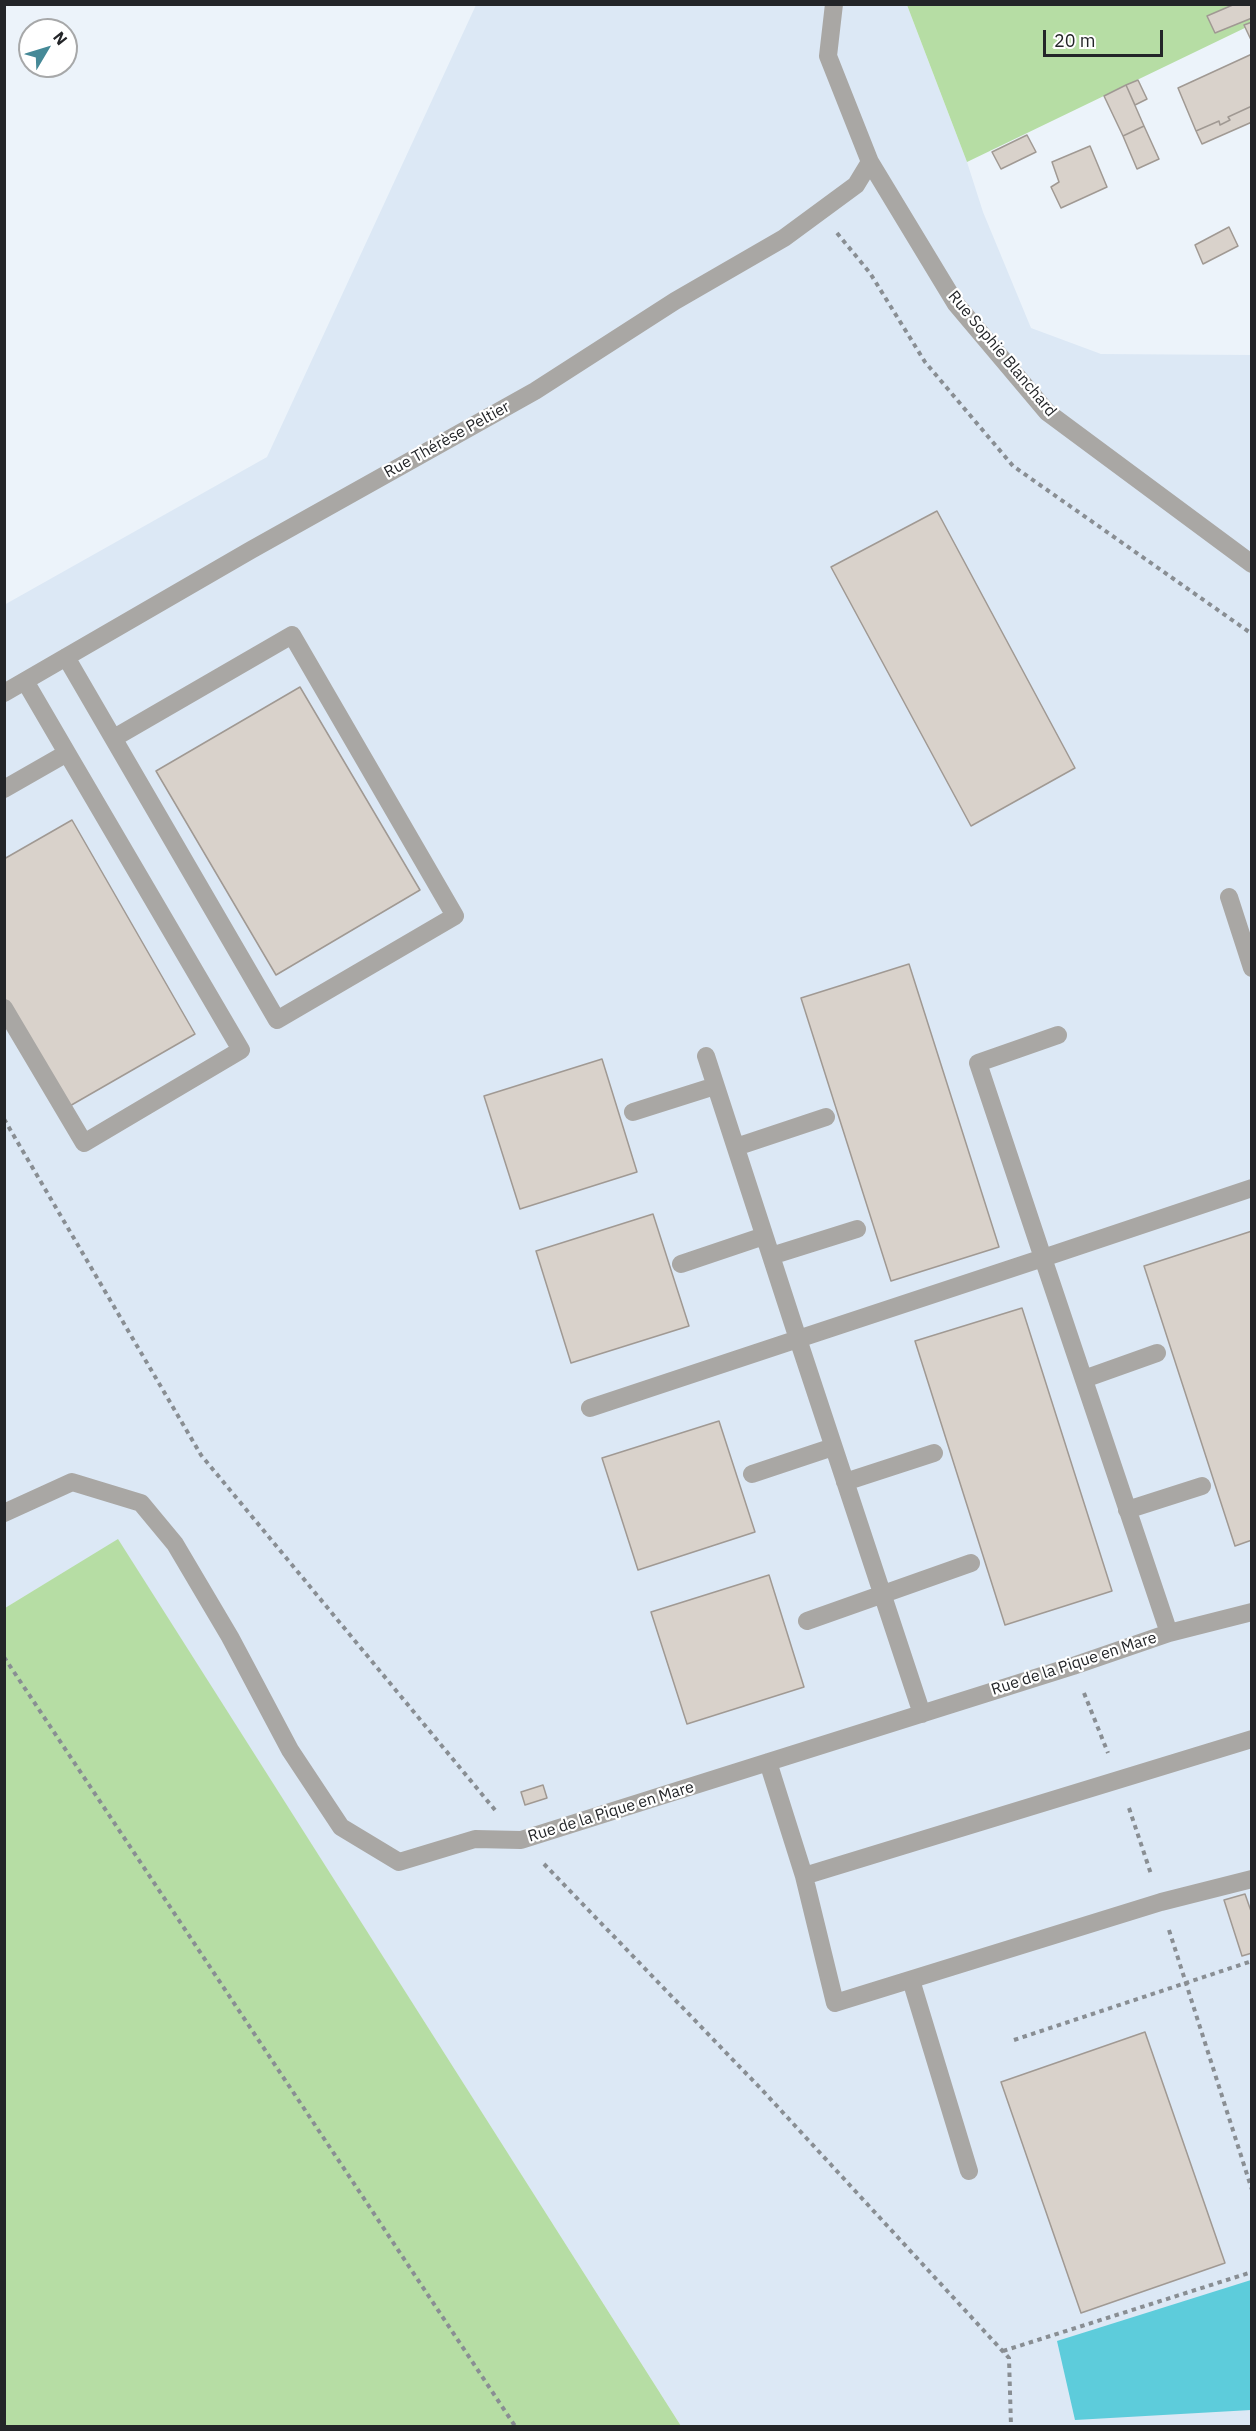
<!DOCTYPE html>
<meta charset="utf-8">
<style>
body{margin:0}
#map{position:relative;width:1256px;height:2431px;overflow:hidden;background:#ecf3fa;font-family:"IBM Plex Sans",sans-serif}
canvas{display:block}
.frame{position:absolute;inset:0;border:6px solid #232528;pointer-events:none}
.north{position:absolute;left:18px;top:18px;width:60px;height:60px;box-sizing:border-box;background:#fff;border:2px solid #a7a8a9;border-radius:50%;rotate:52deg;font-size:16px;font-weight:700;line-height:24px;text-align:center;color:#232528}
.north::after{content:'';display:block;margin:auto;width:21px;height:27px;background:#458997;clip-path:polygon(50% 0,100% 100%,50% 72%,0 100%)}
.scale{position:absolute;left:1043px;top:30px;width:120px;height:27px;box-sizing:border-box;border:3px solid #232528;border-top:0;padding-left:8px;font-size:18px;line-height:21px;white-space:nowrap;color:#232528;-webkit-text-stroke:4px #fff;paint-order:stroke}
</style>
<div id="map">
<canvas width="1256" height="2431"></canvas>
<div class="frame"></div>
<div class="north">N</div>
<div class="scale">20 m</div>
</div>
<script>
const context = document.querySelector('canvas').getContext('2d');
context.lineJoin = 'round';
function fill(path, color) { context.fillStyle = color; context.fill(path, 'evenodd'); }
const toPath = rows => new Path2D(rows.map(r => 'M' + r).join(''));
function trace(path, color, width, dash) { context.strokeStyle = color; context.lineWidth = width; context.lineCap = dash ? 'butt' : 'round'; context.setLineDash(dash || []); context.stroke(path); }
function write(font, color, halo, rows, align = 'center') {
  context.font = font + ' "IBM Plex Sans",sans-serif'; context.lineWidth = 4.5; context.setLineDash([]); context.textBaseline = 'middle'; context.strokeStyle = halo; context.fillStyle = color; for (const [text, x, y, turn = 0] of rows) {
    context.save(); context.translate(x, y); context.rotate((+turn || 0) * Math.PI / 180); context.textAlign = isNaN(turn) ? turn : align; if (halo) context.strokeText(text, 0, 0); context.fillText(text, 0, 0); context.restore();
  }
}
const built = toPath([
 [476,5,907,5,967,162,983,212,1031,328,1101,354,1251,355,1251,2426,681,2426,118,1540,5,1608,4,605,267,457]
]);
const green = toPath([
 [907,5,1251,5,1251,25,967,162],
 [118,1539,681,2426,5,2426,5,1608]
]);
const water = toPath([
 [1251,2280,1251,2410,1075,2420,1057,2341]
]);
const building = toPath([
 [1235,4,1252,4,1252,18,1215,33,1207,16,1235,4],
 [1252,22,1252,42,1244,25,1252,22],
 [1252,54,1252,106,1228,117,1230,120,1220,125,1219,121,1196,131,1178,88,1252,54],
 [1138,80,1147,99,1135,105,1126,85,1138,80],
 [1126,85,1144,126,1123,136,1104,96,1126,85],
 [1252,106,1252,122,1202,144,1196,131,1219,121,1220,125,1230,120,1228,117,1252,106],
 [1144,126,1159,159,1137,169,1123,136,1144,126],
 [1027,135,1036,152,1001,169,992,152,1027,135],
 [1090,146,1107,187,1061,208,1051,187,1059,182,1052,162,1090,146],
 [1229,227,1238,246,1203,264,1195,245,1229,227],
 [937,511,1075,768,971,826,831,567,937,511],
 [300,687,420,890,276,975,156,771,300,687],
 [72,820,195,1034,68,1107,4,998,4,859,72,820],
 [909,964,999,1247,891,1281,801,998,909,964],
 [602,1059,637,1172,520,1209,484,1096,602,1059],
 [653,1214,689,1326,571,1363,536,1251,653,1214],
 [1252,1231,1252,1540,1235,1546,1144,1266,1252,1231],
 [1022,1308,1112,1591,1005,1625,915,1341,1022,1308],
 [719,1421,755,1532,638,1570,602,1458,719,1421],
 [769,1575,804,1687,687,1724,651,1612,769,1575],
 [543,1785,547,1798,525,1805,521,1792,543,1785],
 [1245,1894,1252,1914,1252,1953,1242,1956,1224,1900,1245,1894],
 [1145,2032,1225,2263,1081,2313,1001,2082,1145,2032]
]);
const path = toPath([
 [837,233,870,273,925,362,1013,466,1252,634],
 [4,1119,201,1455,495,1810],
 [4,1657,515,2426],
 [1084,1693,1108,1753],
 [1129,1808,1151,1874],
 [544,1864,764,2092,1009,2358,1011,2426],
 [1169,1930,1252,2190],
 [1014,2040,1252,1961],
 [1003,2351,1252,2272]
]);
const minor = toPath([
 [834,4,828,56,870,162,956,304,1047,412,1252,564],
 [66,657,277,1020,455,916,292,635,114,738],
 [25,681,67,753],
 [4,693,251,550,535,391,675,301,784,238,856,185,870,162],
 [4,789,67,753,241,1050,84,1143,4,1008],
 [1229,897,1252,968],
 [633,1112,715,1086],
 [736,1147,826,1117],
 [771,1256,857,1229],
 [681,1264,764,1236],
 [1084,1379,1157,1353],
 [590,1408,798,1339,706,1056],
 [752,1474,833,1447],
 [845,1482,934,1453],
 [1127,1510,1202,1486],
 [4,1513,72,1482,141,1503,175,1544,230,1637,290,1750,341,1827,399,1862,475,1839,521,1840,1073,1666,1169,1633,1252,1612],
 [807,1621,971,1563],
 [1169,1633,1043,1258,1252,1188],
 [922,1714,798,1339,1043,1258,978,1063,1058,1035],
 [1252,1739,804,1876,835,2003,1161,1902,1252,1879],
 [768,1762,804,1876],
 [911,1980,969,2171]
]);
const streetNames = [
 ["Rue Sophie Blanchard",1002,354,50],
 ["Rue Thérèse Peltier",447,440,-29],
 ["Rue de la Pique en Mare",1074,1664,-18],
 ["Rue de la Pique en Mare",611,1812,-17]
];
fill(built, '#dce8f5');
fill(green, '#b6dda4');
fill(water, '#5dccdb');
fill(building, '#d9d2cb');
trace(building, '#a09993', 1.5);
trace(path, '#898e93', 4, [4.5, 4.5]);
trace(minor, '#a9a7a4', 18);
write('16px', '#232528', '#fff', streetNames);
</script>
